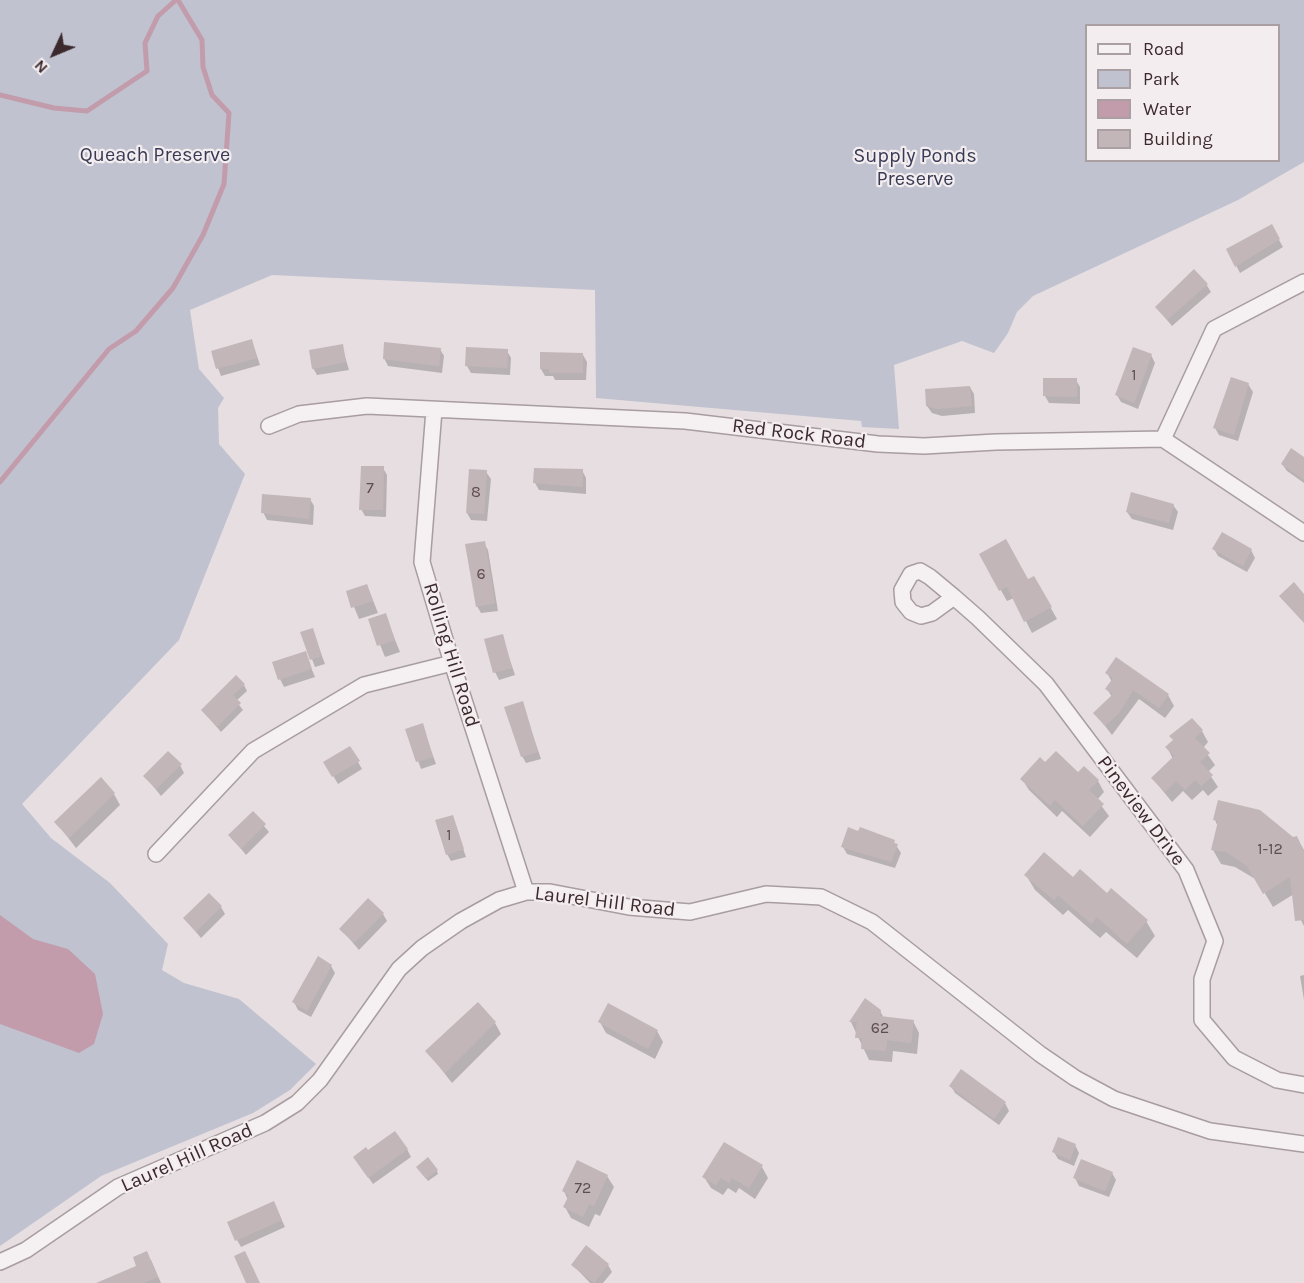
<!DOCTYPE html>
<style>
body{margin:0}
#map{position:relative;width:1304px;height:1283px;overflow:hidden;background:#e6dee0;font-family:Karla,sans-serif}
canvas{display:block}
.legend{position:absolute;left:1085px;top:24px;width:195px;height:138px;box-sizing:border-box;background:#f4edef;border:2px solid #aa9fa2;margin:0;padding:8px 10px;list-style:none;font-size:18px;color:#3b292e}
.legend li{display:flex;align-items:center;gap:12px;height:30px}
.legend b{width:30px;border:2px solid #aa9fa2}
.north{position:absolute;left:24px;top:24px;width:60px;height:60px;-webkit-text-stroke:4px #f4edef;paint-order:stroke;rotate:226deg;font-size:16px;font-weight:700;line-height:24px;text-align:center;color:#3b292e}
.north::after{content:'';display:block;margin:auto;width:21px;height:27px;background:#3b292e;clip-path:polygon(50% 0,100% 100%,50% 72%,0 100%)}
</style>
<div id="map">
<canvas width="1304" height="1283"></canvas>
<ul class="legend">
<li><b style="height:8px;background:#f5f0f1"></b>Road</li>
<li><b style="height:16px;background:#c0c2cf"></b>Park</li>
<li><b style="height:16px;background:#c39cac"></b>Water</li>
<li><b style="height:16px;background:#c2b6b9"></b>Building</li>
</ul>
<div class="north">N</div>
</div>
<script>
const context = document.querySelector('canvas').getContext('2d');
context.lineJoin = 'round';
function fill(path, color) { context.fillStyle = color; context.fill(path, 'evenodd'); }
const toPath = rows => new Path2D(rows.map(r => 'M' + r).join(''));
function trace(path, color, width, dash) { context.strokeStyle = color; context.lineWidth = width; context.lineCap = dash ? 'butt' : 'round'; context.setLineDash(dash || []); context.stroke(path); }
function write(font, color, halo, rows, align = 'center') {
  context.font = font + ' Karla,sans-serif'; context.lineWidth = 4.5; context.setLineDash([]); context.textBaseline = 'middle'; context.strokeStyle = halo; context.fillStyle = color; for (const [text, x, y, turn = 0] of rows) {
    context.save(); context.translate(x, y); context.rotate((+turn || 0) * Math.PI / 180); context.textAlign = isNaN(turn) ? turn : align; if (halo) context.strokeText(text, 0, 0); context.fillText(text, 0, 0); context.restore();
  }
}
const green = toPath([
 [0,0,1304,0,1304,162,1238,200,1033,296,1017,312,1008,333,994,353,962,341,894,365,899,429,862,427,861,421,596,398,595,290,272,275,190,310,199,369,224,398,218,408,219,444,245,474,179,640,22,804,51,838,110,883,168,944,162,970,184,983,239,999,316,1064,290,1090,253,1113,101,1176,0,1246],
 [1086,26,1278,26,1278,160,1086,160]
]);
const water = toPath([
 [0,915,33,939,68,949,95,974,103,1014,94,1044,79,1053,0,1024]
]);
const shadow = toPath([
 [1271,226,1283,247,1240,273,1228,250],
 [1206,284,1211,292,1172,326,1157,308],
 [252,341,260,365,221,376,212,352],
 [342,346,349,370,317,375,313,368],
 [440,349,444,356,442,373,388,366,384,358],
 [507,351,511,358,510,375,471,373,467,366],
 [583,355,587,362,586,380,555,380,553,376,545,376,541,369],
 [1151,355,1155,363,1138,409,1121,402,1117,395],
 [1076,380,1080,387,1080,404,1049,403,1045,396],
 [1248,384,1253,392,1238,441,1219,435,1215,428],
 [970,387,974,394,975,413,942,416,932,413,927,406],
 [1304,459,1304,483,1287,471,1282,464],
 [383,468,387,475,386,517,365,516,361,509],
 [582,470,586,478,586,494,539,490,535,483],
 [486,472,491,479,487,521,471,520,467,513],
 [310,499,314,506,313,525,267,520,263,512],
 [1173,505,1178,512,1173,530,1132,519,1127,512],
 [484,543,488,550,498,611,481,613,477,606],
 [1214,549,1251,550,1255,558,1247,572,1218,556],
 [981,555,1027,581,1034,578,1057,619,1032,633,1014,598,1007,601],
 [367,585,378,613,359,619,348,592],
 [385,615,400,652,385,657,370,620],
 [312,630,325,664,315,667,302,633],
 [502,636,515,675,499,680,495,672],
 [305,653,315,677,284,687,280,679],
 [1107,673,1168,695,1174,706,1165,718,1139,699,1112,735,1095,713,1112,697,1107,689,1112,682],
 [244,685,247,691,236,701,243,710,221,732,202,710],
 [522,703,541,759,526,763,522,756],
 [422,725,436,764,421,769,407,730],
 [1202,731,1208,742,1203,748,1215,765,1208,772,1218,787,1208,796,1203,790,1192,800,1183,791,1172,802,1153,779,1173,759,1167,747],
 [350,748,362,769,338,784,325,762],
 [180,765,184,773,161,796,145,776],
 [1045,765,1098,781,1104,792,1097,800,1109,816,1090,837,1062,811,1057,817,1029,790,1022,779],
 [114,794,120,805,76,848,56,822],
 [253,813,269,832,246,855,230,835],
 [452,817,466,857,451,861,447,854],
 [1215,820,1297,838,1304,850,1304,926,1296,911,1294,894,1273,907,1257,880,1235,867,1221,864,1213,850,1218,827],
 [894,842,901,853,895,868,847,854,843,847],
 [1026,875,1073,879,1107,895,1146,921,1155,936,1137,958,1106,932,1100,938,1068,910,1063,915,1035,890],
 [221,907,225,914,201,938,185,919],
 [383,914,387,921,359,950,341,929],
 [331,966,335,973,311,1017,298,1010,294,1002],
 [1304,975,1304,1000,1300,976],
 [880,1011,884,1018,913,1021,919,1033,917,1054,893,1051,892,1062,869,1060,851,1022],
 [600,1022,657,1031,663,1042,655,1059,606,1033],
 [495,1023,501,1034,452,1083,427,1051],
 [961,1071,1005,1103,1009,1111,999,1125,955,1093,951,1086],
 [1075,1145,1079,1153,1074,1166,1058,1159,1054,1152],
 [407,1149,411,1157,373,1184,359,1164],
 [762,1167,768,1178,755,1199,739,1188,736,1193,728,1188,723,1195,711,1188,704,1177],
 [420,1170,437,1171,438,1174,428,1181],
 [1112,1173,1116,1180,1109,1197,1079,1186,1075,1178],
 [607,1176,614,1187,600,1216,595,1214,589,1227,571,1218,565,1207,568,1200,564,1191],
 [277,1210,285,1227,241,1247,237,1240],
 [151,1260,161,1283,110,1283],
 [573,1265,608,1265,612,1272,603,1283,590,1283]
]);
const stream = toPath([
 [0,95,54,108,87,111,147,71,145,43,158,16,176,0],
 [0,482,109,349,136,331,173,288,203,235,224,184,229,113,212,95,203,67,202,40,178,0]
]);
const building = toPath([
 [1272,224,1280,239,1235,267,1226,249],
 [1194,269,1208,284,1167,320,1155,307],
 [252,339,257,358,216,369,211,351],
 [384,342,441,348,439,366,383,359],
 [343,344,346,362,312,369,309,350],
 [466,347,508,349,507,368,465,366],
 [1133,347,1152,354,1134,403,1115,395],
 [540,352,583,353,583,373,549,373,550,369,540,369],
 [1231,377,1249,383,1234,435,1213,428],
 [1043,378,1077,378,1077,397,1043,396],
 [970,386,972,406,937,409,926,406,925,389],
 [1291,448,1304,457,1304,480,1281,464],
 [361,466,384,466,383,510,359,510],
 [534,468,583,469,583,487,533,483],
 [469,469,487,470,484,514,466,513],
 [1131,492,1174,504,1169,523,1126,512],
 [262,494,311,498,309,519,261,513],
 [1222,532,1252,549,1243,566,1212,549],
 [1006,539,1028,579,1034,576,1052,607,1024,622,1007,587,999,591,979,554],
 [485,541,495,603,476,607,465,544],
 [1294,582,1304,594,1304,623,1279,596],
 [367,584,373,601,351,608,346,591],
 [386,613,395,640,377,646,368,619],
 [313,628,322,656,310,660,300,632],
 [503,634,512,668,493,673,484,639],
 [306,651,312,669,278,680,272,662],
 [1116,657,1169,694,1159,708,1133,690,1119,713,1105,726,1093,713,1113,694,1105,689,1113,678,1105,673],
 [236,675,245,684,233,695,241,703,217,727,201,710],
 [523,701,538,752,521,757,504,707],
 [1192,718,1203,730,1195,738,1210,753,1200,762,1213,775,1201,786,1195,780,1185,790,1176,781,1165,792,1151,778,1174,756,1165,747,1173,740,1169,736],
 [423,723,433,757,416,762,405,729],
 [350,746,360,761,332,777,323,762],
 [168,751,182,764,156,789,143,776],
 [1056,751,1078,772,1084,766,1099,780,1089,790,1104,804,1083,826,1055,800,1050,806,1020,779,1040,757,1045,762],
 [101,777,115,793,69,838,54,822],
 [1218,800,1260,810,1293,837,1297,836,1304,852,1304,920,1295,921,1290,877,1263,894,1247,866,1226,852,1211,850,1218,821,1213,820],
 [253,811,266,824,241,849,228,835],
 [453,815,464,849,446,855,435,820],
 [848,827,858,831,860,827,895,840,894,843,898,844,891,862,841,847],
 [1044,852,1073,877,1080,869,1107,893,1111,888,1148,920,1127,944,1097,917,1091,924,1058,895,1054,900,1024,875],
 [209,893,222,906,196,932,183,918],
 [368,898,384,913,354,943,339,929],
 [318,956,332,965,307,1011,292,1002],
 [865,998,881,1010,880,1016,914,1020,911,1043,887,1040,886,1051,861,1049,862,1038,855,1038,857,1022,849,1022],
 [478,1002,496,1022,445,1073,425,1051],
 [608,1003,658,1030,648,1049,598,1022],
 [961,1069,1006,1102,994,1119,949,1086],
 [395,1131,408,1149,368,1178,353,1157,366,1147,368,1150],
 [1058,1137,1076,1144,1070,1160,1052,1152],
 [724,1142,763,1165,749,1188,732,1178,729,1183,721,1178,716,1185,702,1177],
 [428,1157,438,1170,426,1179,416,1167],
 [1081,1159,1113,1172,1105,1191,1073,1178],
 [577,1160,608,1175,594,1206,589,1204,583,1217,563,1207,569,1195,562,1191],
 [274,1201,282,1220,235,1241,227,1222],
 [586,1245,609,1264,594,1283,571,1265],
 [147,1251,158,1277,144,1283,96,1283,136,1266,133,1257],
 [245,1251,260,1283,246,1283,234,1256]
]);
const minor = toPath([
 [434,410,422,562,452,663,526,892],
 [269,426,299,414,367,406,685,421,878,444,924,446,996,442,1163,439,1304,533],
 [1163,439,1214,329,1304,282],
 [954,597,932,613,921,616,911,612,903,602,902,590,911,574,920,571,930,577,954,597,978,618,1046,684,1186,870,1215,941,1202,979,1202,1020,1234,1058,1277,1080,1304,1085],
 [156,854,253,751,364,685,452,663],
 [0,1262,26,1250,118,1187,265,1123,297,1103,320,1080,399,969,422,948,461,921,499,900,526,892,550,892,629,907,690,912,766,894,821,897,872,922,1040,1054,1075,1078,1114,1099,1210,1131,1304,1144]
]);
const numberNames = [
 ["1",1134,375],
 ["7",370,488],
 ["8",476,492],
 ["6",481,574],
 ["1",449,835],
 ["1-12",1270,849],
 ["62",880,1028],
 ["72",583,1188]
];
const parkNames = [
 ["Queach Preserve",155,155],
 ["Supply Ponds",915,156],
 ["Preserve",915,179]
];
const streetNames = [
 ["Red Rock Road",799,434,7],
 ["Rolling Hill Road",451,655,73],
 ["Pineview Drive",1141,811,53],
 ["Laurel Hill Road",605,902,7],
 ["Laurel Hill Road",187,1158,-24]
];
fill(green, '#c0c2cf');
fill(water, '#c39cac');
fill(shadow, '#0003');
trace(stream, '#c39cac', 5);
fill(building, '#c2b6b9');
trace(minor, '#a89da0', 18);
trace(minor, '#f5f0f1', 15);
write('16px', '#5d4c51', null, numberNames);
write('20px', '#373b55', '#f4edef', parkNames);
write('20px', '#3b292e', '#f4edef', streetNames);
</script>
